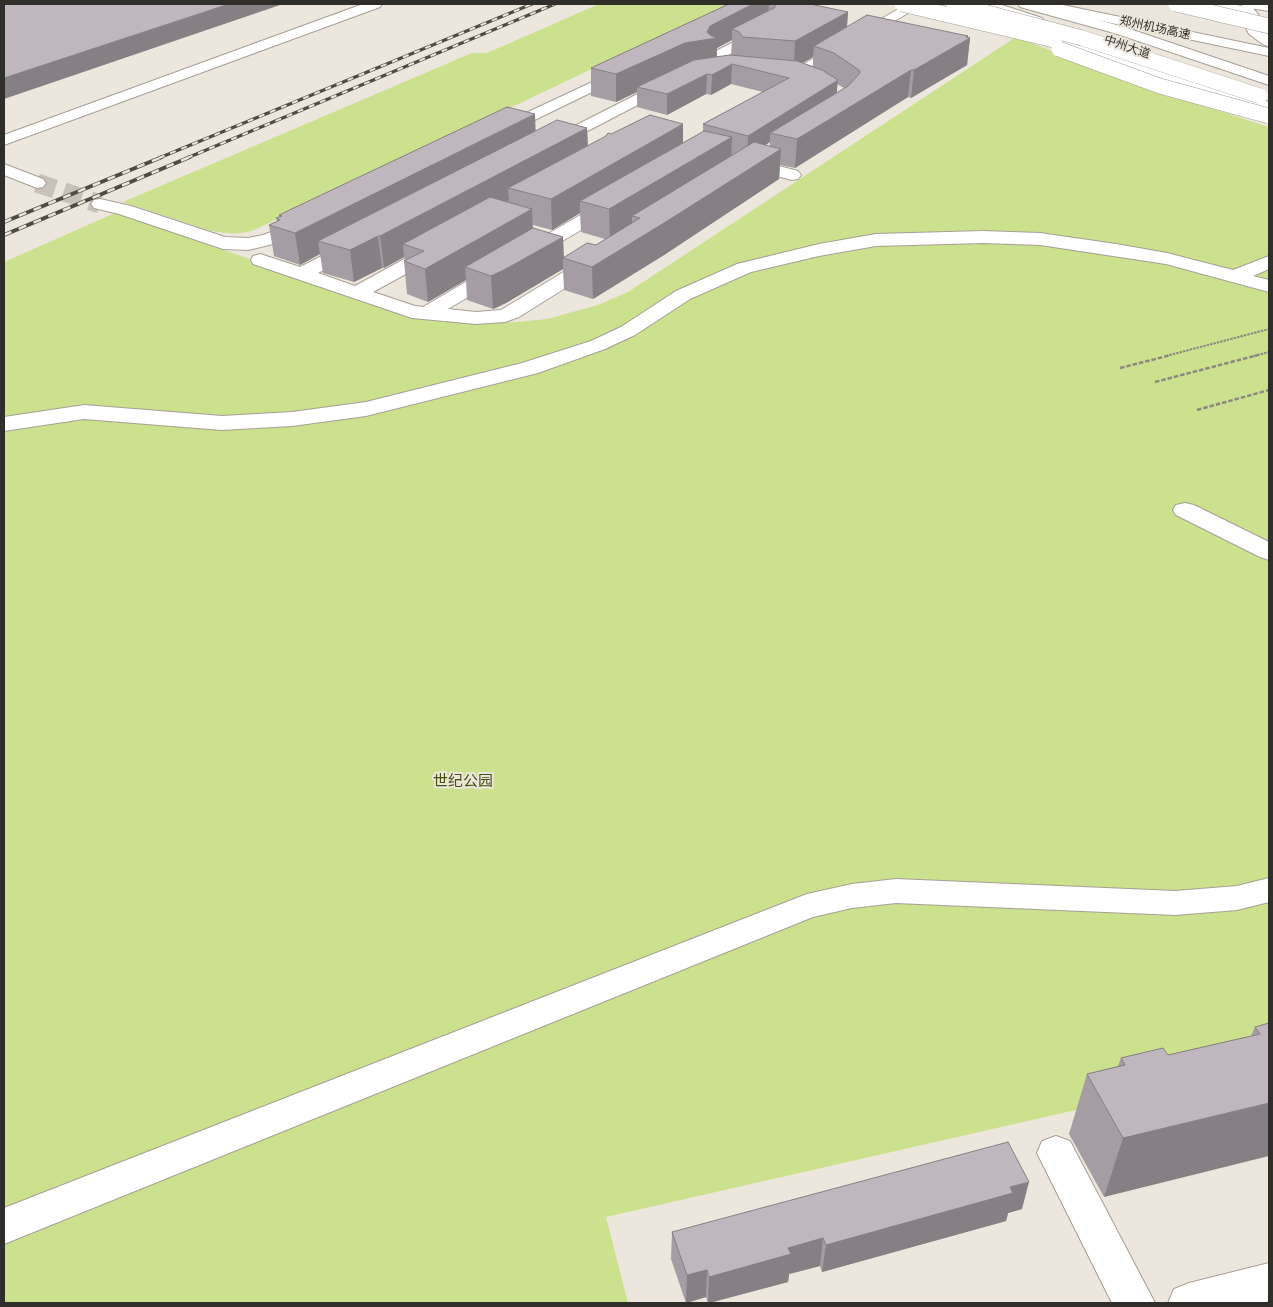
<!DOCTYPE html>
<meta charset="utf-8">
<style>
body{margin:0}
#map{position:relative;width:1273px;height:1307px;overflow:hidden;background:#ede6dc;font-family:Mulish,sans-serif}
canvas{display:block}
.frame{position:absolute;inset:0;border:5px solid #302e2a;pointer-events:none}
</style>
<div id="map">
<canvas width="1273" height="1307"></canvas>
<div class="frame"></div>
</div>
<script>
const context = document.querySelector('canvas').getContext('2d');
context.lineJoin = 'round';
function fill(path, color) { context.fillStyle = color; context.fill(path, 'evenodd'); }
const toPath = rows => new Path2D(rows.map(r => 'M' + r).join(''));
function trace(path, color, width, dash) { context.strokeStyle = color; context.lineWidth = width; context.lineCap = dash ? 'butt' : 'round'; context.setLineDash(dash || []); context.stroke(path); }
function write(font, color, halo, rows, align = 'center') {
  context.font = font + ' Mulish,"Noto Sans SC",sans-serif'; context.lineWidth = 4; context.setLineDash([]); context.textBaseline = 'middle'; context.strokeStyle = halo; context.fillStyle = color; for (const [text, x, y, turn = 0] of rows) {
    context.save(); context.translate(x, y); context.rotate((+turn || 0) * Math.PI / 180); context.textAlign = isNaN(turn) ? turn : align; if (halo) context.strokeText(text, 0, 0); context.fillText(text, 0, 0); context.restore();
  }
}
const green = toPath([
 [599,4,728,4,252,231,234,234,211,231,123,202,472,53,487,53],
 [1016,37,1142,86,1269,127,1269,1066,606,1217,628,1303,4,1303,4,262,115,213,405,312,475,323,516,322,547,319,598,305,628,292]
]);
const minorTunnel = toPath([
 [37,183,100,204]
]);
const pathFar1 = toPath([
 [1166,356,1269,329],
 [1254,356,1269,352]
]);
const path = toPath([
 [1120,368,1171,355],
 [1155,382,1258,355],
 [1197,410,1269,390]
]);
const minor = toPath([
 [363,4,382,4,380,7,4,145,4,135,363,4],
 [907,4,923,4,800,78,790,78,788,75,790,72,907,4],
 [979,4,999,4,1042,18,1044,21,1037,25,1032,24,981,7,979,4],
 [1203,4,1231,4,1253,8,1260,17,1260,29,1269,35,1269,46,1264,45,1249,34,1245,26,1246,17,1243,14,1205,7,1203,4],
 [765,26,770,27,772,30,770,33,727,56,737,60,742,69,740,72,730,72,726,66,710,60,708,57,710,54,765,26],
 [1054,36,1166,71,1216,89,1223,85,1228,87,1269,102,1269,112,1242,102,1235,107,1229,105,1156,77,1049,43,1047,40,1049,37,1054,36],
 [624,67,629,68,631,71,629,74,506,134,494,134,492,131,494,128,624,67],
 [669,78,674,80,677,83,674,86,555,148,549,150,543,148,541,145,543,142,669,78],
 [744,157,798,171,801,175,798,179,792,180,738,166,736,162,738,158,744,157],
 [4,164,43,179,46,183,43,187,37,188,4,175,4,164],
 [100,199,131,206,225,237,248,238,263,235,306,219,312,220,315,224,312,228,286,241,248,250,223,249,119,214,94,208,91,204,94,200,100,199],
 [612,199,618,200,621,204,618,208,448,309,476,312,501,310,588,257,595,255,602,257,605,261,602,265,519,317,505,322,476,324,412,318,253,264,251,260,253,256,260,254,300,267,347,243,354,241,361,243,363,247,361,251,318,273,355,286,430,245,437,243,444,245,446,249,444,253,373,292,415,306,423,307,606,200,612,199],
 [983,231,1040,233,1116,244,1167,253,1233,270,1269,256,1269,269,1253,276,1269,280,1269,292,1166,264,1040,245,983,243,876,246,819,256,751,272,690,299,635,335,605,349,538,373,366,416,292,426,222,430,84,419,4,431,4,417,84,405,222,416,292,412,366,402,522,363,591,341,621,327,676,291,737,264,819,244,876,234,983,231],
 [1185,503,1194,505,1269,542,1269,560,1260,557,1176,515,1173,510,1176,505,1185,503],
 [1269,878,1269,902,1237,910,1175,915,896,903,852,908,813,917,4,1244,4,1208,807,894,852,884,896,879,1175,891,1237,886,1269,878],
 [1056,1136,1070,1141,1155,1303,1112,1303,1037,1153,1042,1141,1056,1136],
 [1269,1263,1269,1301,1262,1303,1168,1303,1174,1289,1189,1283,1269,1263]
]);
const major = toPath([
 [1018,4,1039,4,1124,27,1269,76,1269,85,1114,33,1020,7,1018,4]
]);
const highway = toPath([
 [1033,4,1058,4,1269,48,1269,56,1040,8,1033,4],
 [1241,4,1269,4,1269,11,1243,7,1241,4]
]);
const railFar1 = toPath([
 [159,158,532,4],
 [187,158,555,4]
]);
const rail = toPath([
 [4,222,162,157],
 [4,235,190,157]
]);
const minorBridge = toPath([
 [902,4,1054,40]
]);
const highwayBridge = toPath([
 [954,4,1082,38,1260,96],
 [1176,4,1269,26],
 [1059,49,1160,86,1269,116]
]);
const wall = toPath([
 [729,4,810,4,848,12,847,27,968,36,968,38,970,38,967,65,911,98,908,97,795,168,780,165,779,179,664,255,593,299,564,290,563,269,506,303,493,309,467,300,466,280,428,302,407,294,404,261,405,261,404,257,384,268,382,268,354,282,323,273,320,254,300,265,274,256,269,225,277,221,276,218,280,217,279,215,536,131,587,128,588,146,611,134,683,124,683,143,703,132,703,124,763,92,731,84,711,95,706,94,667,115,637,107,637,92,616,102,591,96,591,68],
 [732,40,731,55,717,57,717,48],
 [813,57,813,66,802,63],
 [837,84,844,88,837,93],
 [770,142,770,146,765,145],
 [580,213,581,232,605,239,596,245,564,257,533,228,533,225,552,230],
 [1269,1023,1104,1197,1069,1134,1087,1074,1118,1066,1121,1058,1168,1055,1251,1036,1255,1027],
 [1022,1209,1008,1213,1006,1221,822,1272,820,1266,789,1274,788,1282,710,1303,708,1303,706,1297,686,1303,671,1259,672,1232]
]);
const shadedWall = toPath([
 [229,4,283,4,4,99,4,78],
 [753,4,769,4,768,23,739,32,732,29,732,40,717,48,716,64,637,87,637,92,616,102,616,74,707,32,710,26],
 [848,12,846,37,814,46,813,57,794,68,795,41],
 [968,36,968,39,970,38,967,65,911,98,914,70],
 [732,64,731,84,711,95,712,75],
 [911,70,908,97,795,168,797,139],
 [707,74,706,94,667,115,667,94],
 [838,80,836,100,770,133,770,142,747,157,748,136],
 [535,114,536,143,318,241,320,254,300,265,295,233],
 [683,124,683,153,580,201,580,213,552,230,551,199],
 [587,128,588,158,508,188,509,200,419,249,403,244,404,257,384,268,380,236],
 [732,137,731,167,640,218,632,216,632,227,610,241,609,209],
 [781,149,779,179,664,255,593,299,592,267],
 [532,209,533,241,465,267,466,280,428,302,425,269],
 [378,236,382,268,354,282,350,250],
 [563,237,564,258,563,258,563,269,506,303,493,309,491,276],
 [1269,1103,1269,1156,1104,1197,1123,1138],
 [1029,1182,1022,1209,1008,1213,1006,1221,822,1272,826,1245,1010,1187],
 [823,1238,820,1266,789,1274,788,1282,708,1303,709,1277,788,1248],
 [707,1270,706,1297,686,1303,687,1275]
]);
const building = toPath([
 [4,4,229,4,4,78,4,4],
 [729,4,753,4,710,26,707,32,710,35,717,38,685,43,616,74,591,68,729,4],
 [777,4,810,4,848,12,795,41,743,37,739,32,732,29,774,8,777,4],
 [867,15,968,36,966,37,970,38,914,70,911,70,797,139,770,133,848,86,860,73,859,70,834,53,814,46,867,15],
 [730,55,797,61,822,70,838,80,748,136,703,124,789,78,732,64,712,75,707,74,667,94,637,87,694,60,730,55],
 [507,107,535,114,295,233,269,225,280,220,276,218,282,216,279,215,507,107],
 [650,115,683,124,551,199,508,188,606,136,608,133,611,134,650,115],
 [557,120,587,128,380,236,378,236,350,250,318,241,557,120],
 [704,131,732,137,609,209,580,201,704,131],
 [754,142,781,149,664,223,592,267,563,258,587,243,596,245,640,218,632,216,754,142],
 [490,197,532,209,425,269,404,261,424,251,403,244,490,197],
 [533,228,563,237,504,270,491,276,465,267,533,228],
 [1269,1023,1269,1103,1123,1138,1087,1074,1125,1065,1121,1058,1163,1048,1168,1055,1260,1034,1255,1027,1269,1023],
 [1008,1142,1029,1182,1010,1187,1013,1193,826,1245,823,1238,788,1248,791,1254,709,1277,707,1270,687,1275,672,1232,1008,1142]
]);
const farStreetnames = [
 ["郑州机场高速",1155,28,12],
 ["中州大道",1127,47,19]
];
const parkNames = [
 ["世纪公园",463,781]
];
fill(green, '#cce18d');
trace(minorTunnel, '#c7c1b8', 19, [19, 9]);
trace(minor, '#a69f96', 2);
trace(major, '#a69f96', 2);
trace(highway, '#a69f96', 2);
trace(pathFar1, '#8c8881', 2, [2.5, 1]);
trace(path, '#8c8881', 2.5, [4.5, 2]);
fill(minor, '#fff');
fill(major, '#fff');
fill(highway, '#fff');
trace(railFar1, '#4d4b46', 3);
trace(rail, '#4d4b46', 4);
trace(railFar1, '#ede6dc', 2, [6]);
trace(rail, '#ede6dc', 2.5, [8]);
trace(minorBridge, '#a69f96', 16, []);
trace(highwayBridge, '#a69f96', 16, []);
trace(minorBridge, '#fff', 15);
trace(highwayBridge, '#fff', 15);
fill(wall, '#a59da3');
fill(shadedWall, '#867f84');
fill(building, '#c0b6bd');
trace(building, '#867f84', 1);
write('12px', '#302e2a', '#ede6dc', farStreetnames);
write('15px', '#445010', '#ede6dc', parkNames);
</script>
